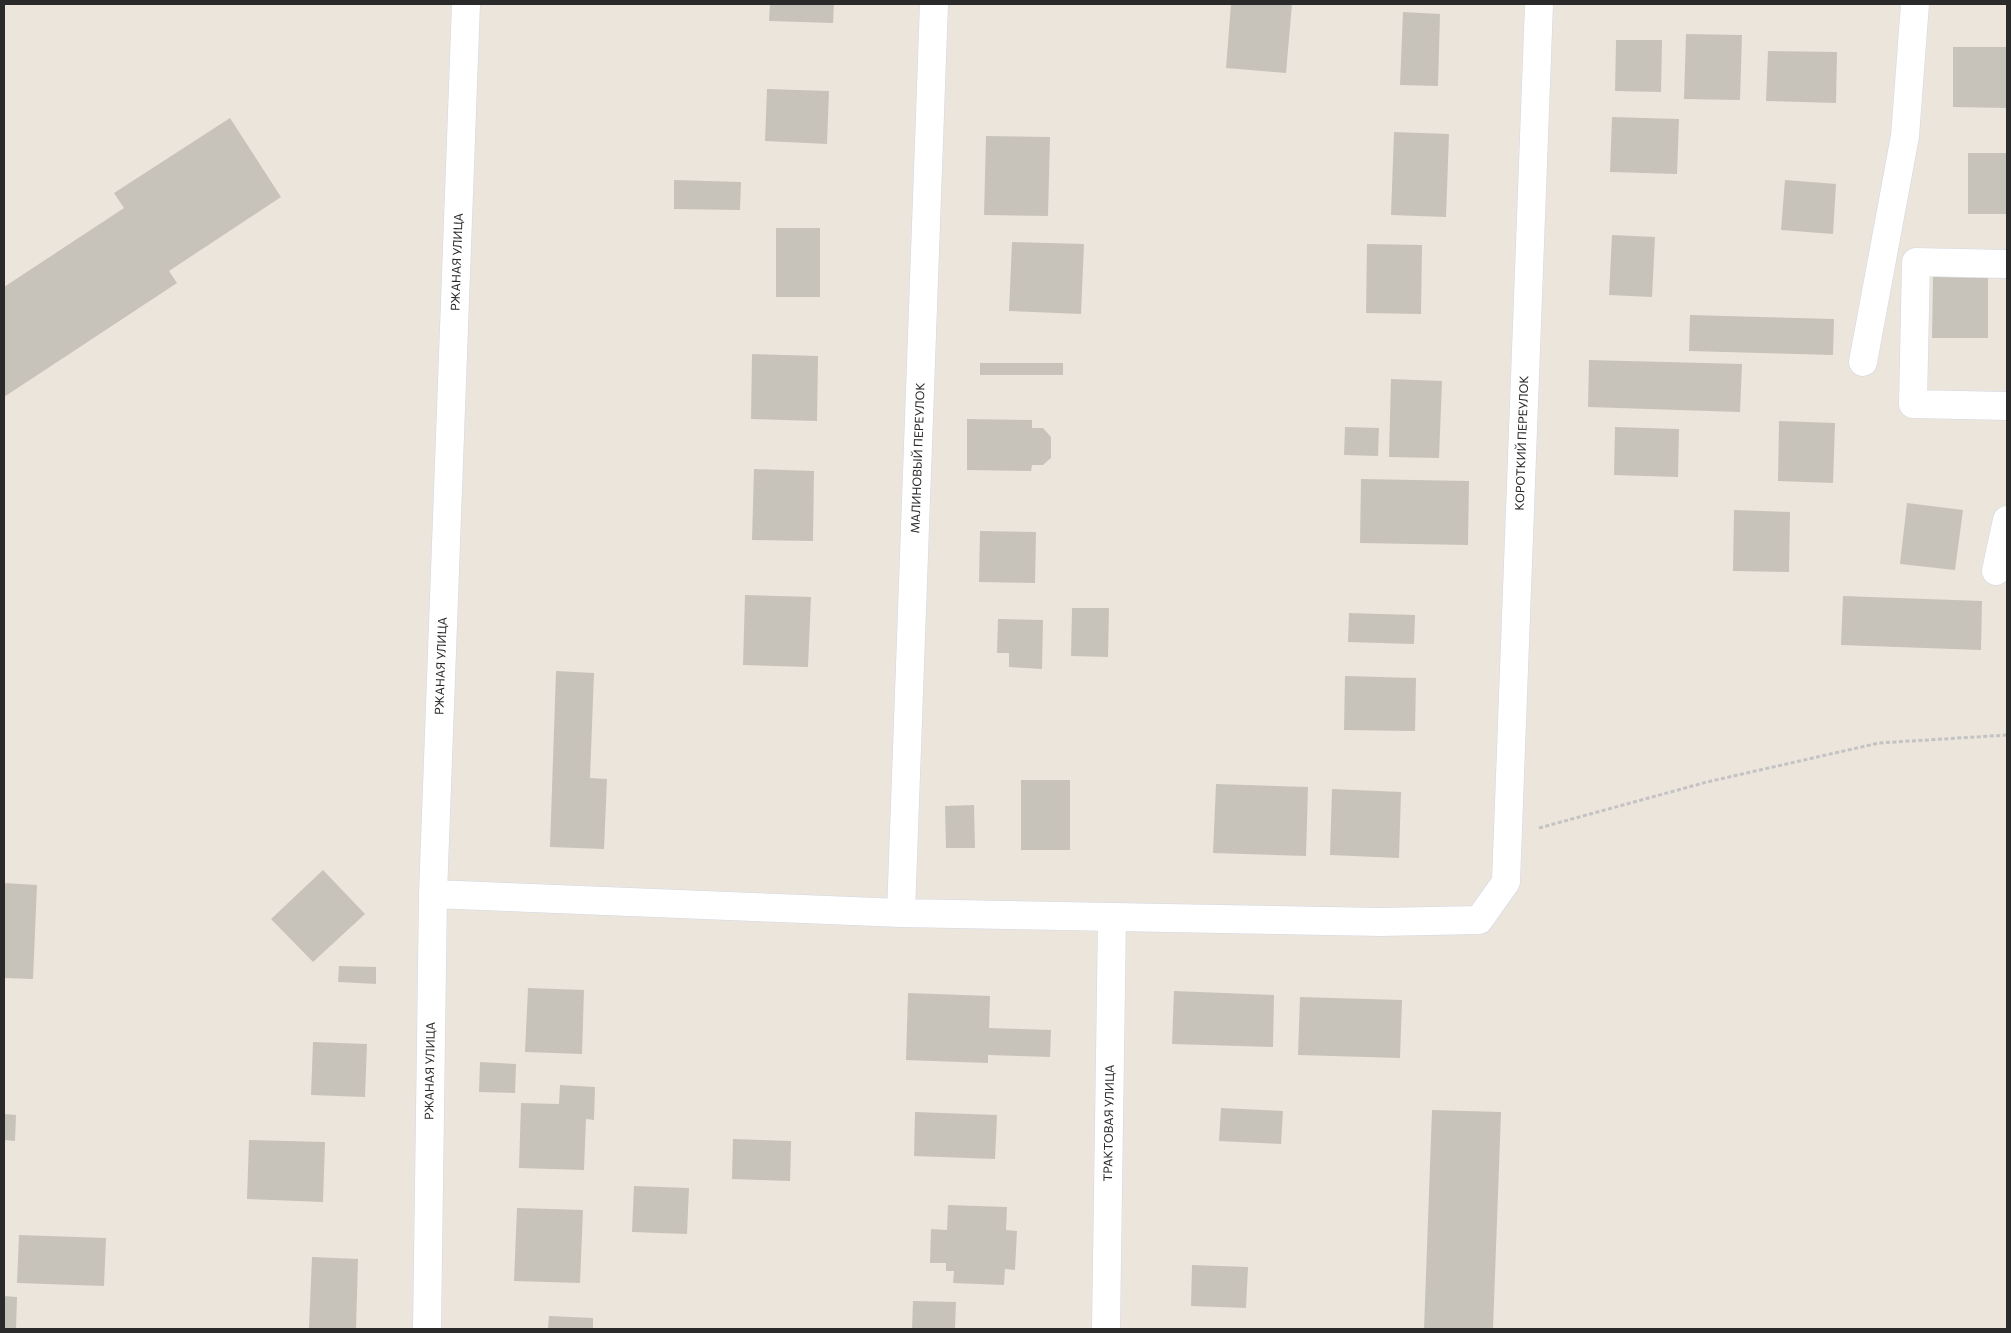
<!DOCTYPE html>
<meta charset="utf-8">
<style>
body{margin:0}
#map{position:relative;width:2011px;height:1333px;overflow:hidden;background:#ece5dc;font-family:Commissioner,sans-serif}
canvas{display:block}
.frame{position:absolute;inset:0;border:5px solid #2a2a2a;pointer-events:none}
</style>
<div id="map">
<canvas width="2011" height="1333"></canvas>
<div class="frame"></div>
</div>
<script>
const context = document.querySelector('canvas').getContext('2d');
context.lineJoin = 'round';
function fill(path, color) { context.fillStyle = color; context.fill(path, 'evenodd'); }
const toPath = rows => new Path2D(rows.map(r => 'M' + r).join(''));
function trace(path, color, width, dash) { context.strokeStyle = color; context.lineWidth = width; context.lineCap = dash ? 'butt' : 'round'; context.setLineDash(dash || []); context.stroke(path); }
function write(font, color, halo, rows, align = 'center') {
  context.font = font + ' Commissioner,sans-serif'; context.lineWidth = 4; context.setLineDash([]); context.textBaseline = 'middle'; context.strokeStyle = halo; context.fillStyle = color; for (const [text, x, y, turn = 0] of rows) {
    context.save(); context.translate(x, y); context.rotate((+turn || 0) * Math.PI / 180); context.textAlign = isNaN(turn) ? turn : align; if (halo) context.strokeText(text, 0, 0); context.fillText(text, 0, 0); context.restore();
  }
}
const building = toPath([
 [770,4,834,4,833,23,769,21],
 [1231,4,1292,4,1286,73,1226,68],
 [1403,12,1440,14,1438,86,1400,85],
 [1686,34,1742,35,1740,100,1684,99],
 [1616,40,1662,40,1661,92,1615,91],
 [1953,47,2007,47,2007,108,1953,107],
 [1768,51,1837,52,1836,103,1766,101],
 [767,89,829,91,827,144,765,141],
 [1612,117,1679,119,1677,174,1610,172],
 [230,118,281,197,169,271,177,283,4,397,4,287,124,208,114,193],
 [1394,132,1449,134,1446,217,1391,215],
 [986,136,1050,137,1048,216,984,215],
 [1968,153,2007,153,2007,214,1968,214],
 [674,180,741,182,740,210,674,209],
 [1785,180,1836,184,1833,234,1781,230],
 [776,228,820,228,820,297,776,297],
 [1612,235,1655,237,1652,297,1609,295],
 [1012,242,1084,244,1081,314,1009,311],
 [1367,244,1422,245,1421,314,1366,313],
 [1933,277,1988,278,1988,338,1932,338],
 [1690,315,1834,319,1833,355,1689,351],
 [752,354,818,356,817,421,751,419],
 [1589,360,1742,364,1740,412,1588,407],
 [980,363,1063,363,1063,375,980,375],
 [1391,379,1442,381,1439,458,1389,457],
 [967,419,1032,420,1032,428,1043,428,1051,437,1051,458,1043,465,1032,465,1031,471,967,470],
 [1779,421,1835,423,1833,483,1778,481],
 [1345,427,1379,428,1378,456,1344,455],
 [1615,427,1679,429,1678,477,1614,475],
 [754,469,814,471,813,541,752,540],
 [1361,479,1469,481,1468,545,1360,543],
 [1907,503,1963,510,1955,570,1900,564],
 [1734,510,1790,512,1789,572,1733,571],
 [980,531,1036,532,1035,583,979,582],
 [745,595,811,597,808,667,743,665],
 [1843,596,1982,601,1981,650,1841,645],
 [1072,608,1109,608,1108,657,1071,656],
 [1349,613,1415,615,1414,644,1348,642],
 [998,619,1043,620,1042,669,1009,667,1009,653,997,653],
 [556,671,594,673,590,778,607,779,604,849,550,847],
 [1345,676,1416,678,1415,731,1344,730],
 [1021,780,1070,780,1070,850,1021,850],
 [1216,784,1308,787,1306,856,1213,853],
 [1332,789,1401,792,1399,858,1330,855],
 [974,805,975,848,946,848,945,806],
 [323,870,365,914,313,962,271,919],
 [4,883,37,885,33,979,4,978],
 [339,966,376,967,376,984,338,982],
 [528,988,584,990,582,1054,525,1052],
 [1174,991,1274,995,1273,1047,1172,1044],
 [908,993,990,996,989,1028,1051,1030,1050,1057,988,1055,988,1063,906,1060],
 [1300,997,1402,1000,1400,1058,1298,1055],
 [313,1042,367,1044,365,1097,311,1095],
 [480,1062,516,1064,515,1093,479,1092],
 [560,1085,595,1087,594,1120,586,1119,584,1170,519,1168,521,1103,559,1104],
 [1221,1108,1283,1111,1281,1144,1219,1141],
 [1432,1110,1501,1112,1493,1329,1424,1329],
 [915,1112,997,1115,995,1159,914,1156],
 [4,1114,16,1115,15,1141,4,1140],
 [733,1139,791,1141,790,1181,732,1179],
 [249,1140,325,1142,323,1202,247,1199],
 [634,1186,689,1188,687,1234,632,1232],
 [948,1205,1007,1207,1006,1230,1017,1231,1015,1270,1005,1269,1004,1285,953,1283,954,1271,946,1271,946,1263,930,1263,931,1229,947,1230],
 [517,1208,583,1210,580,1283,514,1281],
 [19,1235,106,1238,104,1286,17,1283],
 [312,1257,358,1259,356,1329,309,1328],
 [1192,1265,1248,1267,1246,1308,1191,1306],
 [4,1296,17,1297,16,1329,4,1329],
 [913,1301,956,1302,955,1329,912,1329],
 [549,1316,593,1318,593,1329,548,1329]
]);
const path = toPath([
 [1539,828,1707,782,1879,743,2007,735]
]);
const minor = toPath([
 [2007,264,1916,262,1913,404,2007,406],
 [1863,362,1905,136,1915,4],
 [1996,571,2007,520],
 [433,894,901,913,1381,922,1479,920,1506,882,1539,4],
 [901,913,934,4],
 [427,1329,433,894,466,4],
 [1106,1329,1112,917]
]);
const streetNames = [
 ["РЖАНАЯ УЛИЦА",457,262,-88],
 ["КОРОТКИЙ ПЕРЕУЛОК",1522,443,-88],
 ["МАЛИНОВЫЙ ПЕРЕУЛОК",918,458,-88],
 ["РЖАНАЯ УЛИЦА",441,666,-88],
 ["РЖАНАЯ УЛИЦА",430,1071,-89],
 ["ТРАКТОВАЯ УЛИЦА",1109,1123,-89]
];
fill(building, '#c7c3bb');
trace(minor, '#d2d6e3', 29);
trace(path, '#c3c3c3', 3, [4, 2.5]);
trace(minor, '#fff', 28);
write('12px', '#2a2a2a', '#fff', streetNames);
</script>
